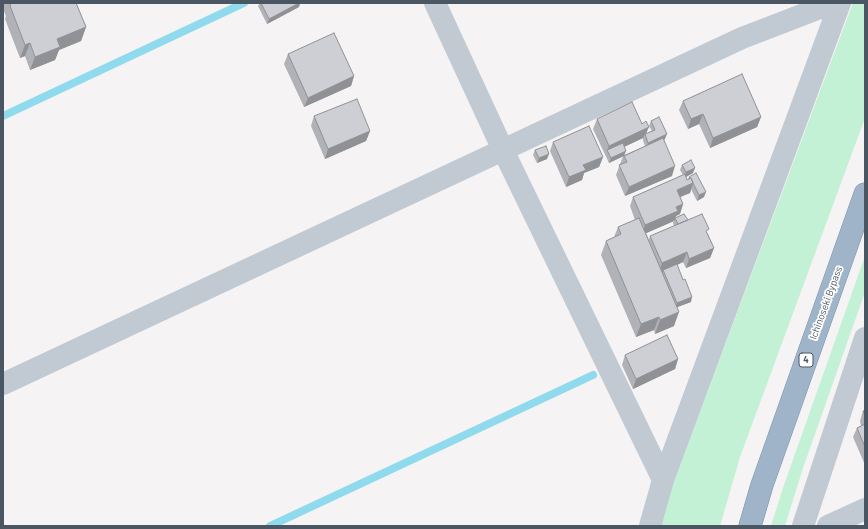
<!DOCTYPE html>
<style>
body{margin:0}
#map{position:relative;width:868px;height:529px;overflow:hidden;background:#f5f3f3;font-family:Barlow,sans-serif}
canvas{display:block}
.frame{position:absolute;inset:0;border:4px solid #4a5661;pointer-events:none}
</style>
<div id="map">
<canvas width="868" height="529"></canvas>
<div class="frame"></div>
</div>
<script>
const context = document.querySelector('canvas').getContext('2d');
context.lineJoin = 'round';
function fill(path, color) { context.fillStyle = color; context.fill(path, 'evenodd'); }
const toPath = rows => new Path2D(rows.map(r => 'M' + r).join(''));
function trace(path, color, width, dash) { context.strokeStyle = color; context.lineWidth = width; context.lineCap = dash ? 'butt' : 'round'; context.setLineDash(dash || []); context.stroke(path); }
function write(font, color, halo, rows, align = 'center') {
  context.font = font + ' Barlow,sans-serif'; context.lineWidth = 3.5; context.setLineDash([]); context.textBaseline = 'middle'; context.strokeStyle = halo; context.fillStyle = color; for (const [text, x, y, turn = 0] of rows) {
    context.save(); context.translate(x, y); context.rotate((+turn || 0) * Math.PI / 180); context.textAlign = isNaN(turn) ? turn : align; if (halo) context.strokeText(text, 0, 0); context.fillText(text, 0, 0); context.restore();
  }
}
const green = toPath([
 [853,3,865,3,865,118,740,457,720,526,660,526,664,508],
 [865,256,865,292,802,471,785,526,771,526,784,485]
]);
const stream = toPath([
 [3,116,244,3],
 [270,526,593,375]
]);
const minor = toPath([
 [435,3,503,150,663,480],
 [3,384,742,38,833,3],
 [650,526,663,480,840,3],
 [803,526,865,338],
 [828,526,865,509]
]);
const trunk = toPath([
 [750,526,762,485,865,194]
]);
const wall = toPath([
 [3,3,76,3,86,27,81,41,59,50,55,60,30,70,25,56,20,58,5,19,6,16,3,9],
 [260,3,300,3,299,7,267,24,258,6],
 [288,54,354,76,351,86,304,107,284,64],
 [683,101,761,117,757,127,710,148,699,124,688,129,679,110],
 [314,116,370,131,366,141,325,159,311,126],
 [597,119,646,134,652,131,649,126,651,121,665,139,664,140,672,176,625,196,616,175,623,156,609,163,593,129],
 [643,138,643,140,645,146,624,155,624,147],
 [553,142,603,157,599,167,584,173,582,180,566,187,550,151],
 [535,150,547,159,537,163,533,155],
 [682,165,693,173,686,177,687,180,688,179,689,177,704,197,697,201,691,189,690,193,680,197,683,204,680,214,676,216,675,218,688,220,708,234,714,248,710,258,686,268,683,262,677,265,691,302,677,307,674,326,655,334,654,330,636,337,601,255,606,241,614,237,618,227,635,220,630,206,633,197,683,175,680,170],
 [674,221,673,223,674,226,650,236,649,240,646,233],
 [625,355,678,359,675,369,633,389,622,365],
 [865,410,865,465,853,437,857,428,861,426,860,421,863,411]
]);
const shadedWall = toPath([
 [299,3,300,3,299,7,267,24,269,19],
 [86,27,81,41,59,50,55,60,30,70,35,57,57,39],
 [30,43,25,56,20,58,25,45],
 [354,76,351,86,304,107,308,98],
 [703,114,699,124,688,129,691,119],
 [761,117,757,127,710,148,713,138],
 [649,127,645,136,645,134,643,138,609,154,607,150,609,146],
 [370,131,366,141,325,159,328,149],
 [667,134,665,139,646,148,648,143],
 [626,151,624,156,609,163,611,158],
 [549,154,547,159,537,163,539,158],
 [603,157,599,167,584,173,582,180,566,187,569,177,583,165],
 [675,166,672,176,625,196,629,187],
 [695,168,693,173,684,178,686,172],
 [693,183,690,193,673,200,677,190],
 [706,192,704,197,697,201,699,195],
 [683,204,680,214,676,216,674,221,642,235,645,225,676,207],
 [714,248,710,258,686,268,689,259],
 [687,252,683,262,664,271,663,270,663,272,659,273,662,263],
 [692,297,691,302,675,308,677,303],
 [679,312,674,326,655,334,660,320],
 [659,317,654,330,636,337,641,324],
 [678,359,675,369,633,389,636,379]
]);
const building = toPath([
 [11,3,76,3,86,27,57,39,60,47,35,57,30,43,25,45,10,6,11,4,11,3],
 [261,3,299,3,269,19,261,3],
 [334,33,354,76,308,98,288,54,334,33],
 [742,74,761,117,713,138,703,114,691,119,683,101,742,74],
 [357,99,370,131,328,149,314,116,357,99],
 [632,102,642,124,646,121,649,127,609,146,597,119,632,102],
 [659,117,667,134,648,143,645,134,655,130,651,121,659,117],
 [589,126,603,157,583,165,586,170,569,177,553,142,589,126],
 [663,138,675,166,629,187,619,165,627,162,624,156,663,138],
 [623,143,626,151,611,158,607,150,623,143],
 [546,146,549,154,539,158,535,150,546,146],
 [691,160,695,168,686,172,682,165,691,160],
 [696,173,706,192,699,195,693,183,691,178,690,178,689,177,696,173],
 [685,174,687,180,691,178,693,183,677,190,683,204,676,207,678,211,645,225,633,197,685,174],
 [684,214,688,220,678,224,675,218,684,214],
 [702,214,709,229,706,231,714,248,689,259,687,252,662,263,650,236,702,214],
 [639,218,679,312,660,320,659,317,641,324,606,241,621,234,618,227,639,218],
 [677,264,683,280,685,279,692,297,677,303,663,270,677,264],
 [667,335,678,359,636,379,625,355,667,335],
 [865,410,865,416,863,411,865,410],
 [865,424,865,447,857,428,865,424]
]);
const shields = [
 [806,360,14]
];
const shieldNames = [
 ["4",806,360]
];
const streetNames = [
 ["Ichinoseki Bypass",826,303,-70]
];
fill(green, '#c3f1d5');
trace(stream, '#90daee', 8);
trace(trunk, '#7690ad', 23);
trace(minor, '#c1cad2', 22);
trace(trunk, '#9fb4c9', 22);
fill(wall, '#b0b2b7');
fill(shadedWall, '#909195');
fill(building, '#cdcfd5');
trace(building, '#909195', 1);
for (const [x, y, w] of shields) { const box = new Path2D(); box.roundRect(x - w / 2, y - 7, w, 14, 3); context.fillStyle = '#fff'; context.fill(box); trace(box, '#4a5661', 1); }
write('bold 9px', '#4a5661', null, shieldNames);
write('10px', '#4a5661', '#fff', streetNames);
</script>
